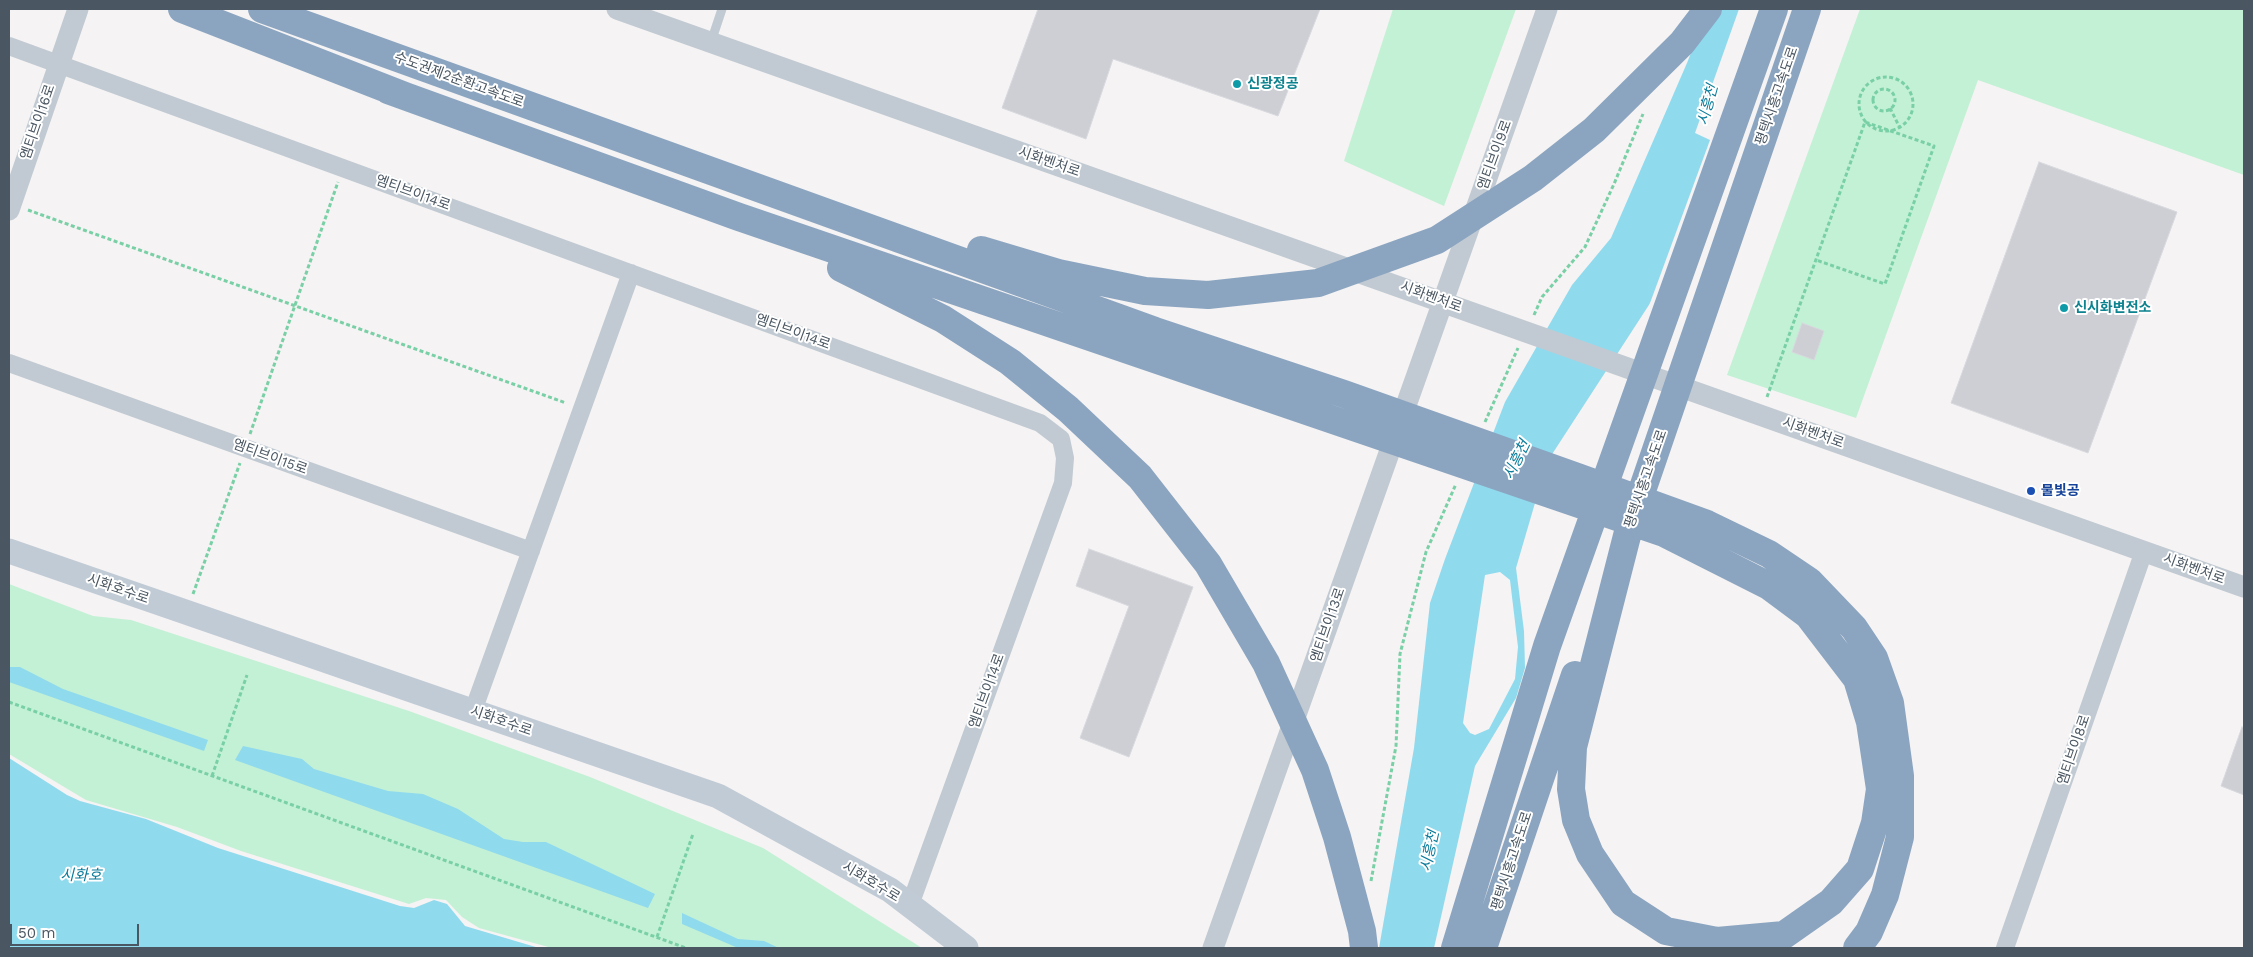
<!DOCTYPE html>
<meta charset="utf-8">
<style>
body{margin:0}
#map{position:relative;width:2253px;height:957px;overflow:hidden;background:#f5f3f3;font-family:"Work Sans",sans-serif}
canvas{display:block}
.frame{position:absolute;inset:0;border:10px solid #4a5661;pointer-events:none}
.scale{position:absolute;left:10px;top:924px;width:129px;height:22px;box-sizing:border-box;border:2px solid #4a5661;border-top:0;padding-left:6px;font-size:15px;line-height:18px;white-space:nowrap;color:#4a5661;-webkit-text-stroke:4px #fff;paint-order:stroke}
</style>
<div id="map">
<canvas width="2253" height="957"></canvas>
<div class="frame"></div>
<div class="scale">50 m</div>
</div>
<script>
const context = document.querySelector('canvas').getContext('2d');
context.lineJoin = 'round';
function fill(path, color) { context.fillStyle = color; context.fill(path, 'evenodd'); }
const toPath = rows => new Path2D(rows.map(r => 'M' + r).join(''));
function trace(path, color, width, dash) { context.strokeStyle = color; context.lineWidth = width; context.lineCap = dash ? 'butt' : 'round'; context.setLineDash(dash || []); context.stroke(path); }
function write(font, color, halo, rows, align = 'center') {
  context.font = font + ' "Work Sans","Noto Sans KR",sans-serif'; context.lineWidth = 4; context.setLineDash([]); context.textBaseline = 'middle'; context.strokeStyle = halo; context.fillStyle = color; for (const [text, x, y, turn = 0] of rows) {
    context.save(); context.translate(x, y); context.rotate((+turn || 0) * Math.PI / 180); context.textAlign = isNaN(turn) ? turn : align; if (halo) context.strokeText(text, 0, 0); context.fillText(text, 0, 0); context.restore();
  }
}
const green = toPath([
 [1393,9,1516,9,1444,206,1344,161],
 [1860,9,2244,9,2244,175,1978,80,1856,418,1727,375],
 [9,584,93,616,131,620,409,711,590,777,763,848,922,948,552,948,479,928,462,917,446,900,426,898,409,904,241,851,177,827,86,800,9,754]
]);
const water = toPath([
 [1708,9,1772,9,1695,234,1547,462,1516,568,1524,631,1525,668,1516,698,1475,766,1434,948,1379,948,1414,748,1430,603,1445,559,1505,402,1572,285,1611,238,1687,63],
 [1500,572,1510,580,1518,647,1515,679,1489,729,1475,735,1470,733,1463,723,1485,575],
 [9,667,20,667,63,689,208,740,204,751,9,682],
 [243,746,302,759,314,769,388,791,423,794,458,809,504,839,523,842,546,842,655,894,648,908,235,760],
 [9,758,67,795,80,801,146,819,218,848,400,906,414,908,434,900,447,904,465,926,539,948,9,948],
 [682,913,738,939,764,941,779,948,738,948,682,924]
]);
const pier = toPath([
 [1739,9,1775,9,1697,235,1646,314,1710,140,1695,133]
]);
const building = toPath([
 [1038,9,1320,9,1278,116,1113,59,1086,139,1002,108,1038,9],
 [2039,162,2177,212,2088,453,1951,403,2039,162],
 [1802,323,1824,331,1814,360,1792,352,1802,323],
 [1089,549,1193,587,1129,757,1080,738,1129,606,1076,586,1089,549],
 [2242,727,2244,728,2244,795,2221,786,2242,727]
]);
const path = toPath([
 '1859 104a27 27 0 1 1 54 0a27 27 0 1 1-54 0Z',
 '1873 100a11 11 0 1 1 22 0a11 11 0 1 1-22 0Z',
 [1890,108,1900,128],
 [28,210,566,403],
 [1534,315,1542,297,1585,247,1614,184,1643,114],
 [1767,397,1865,122,1934,146,1885,284,1816,260],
 [1485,422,1518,348],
 [250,434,338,182],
 [193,594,240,463],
 [9,702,686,948],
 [212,776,247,675],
 [1371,881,1396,746,1400,654,1426,552,1456,484],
 [657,937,693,834]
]);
const service = toPath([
 [711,42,722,9]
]);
const minor = toPath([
 [9,46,1040,423,1061,439,1065,458,1063,483,910,905],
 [9,363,531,551],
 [473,711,631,273],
 [2005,948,2144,551]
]);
const tertiary = toPath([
 [617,9,2244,587],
 [9,210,78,9],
 [1213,948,1547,9]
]);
const secondary = toPath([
 [9,551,718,796,890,890,966,948]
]);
const motorway = toPath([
 [182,9,405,96],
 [262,9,1155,331,1344,394,1580,478,1707,524,1769,554,1809,581,1854,628,1874,658,1890,703,1900,776,1900,837,1885,895,1869,932,1857,948],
 [388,90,739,217,1664,533,1769,586,1808,615,1857,679,1870,722,1880,789,1875,823,1860,869,1831,902,1784,935,1717,941,1666,931,1623,903,1590,854,1576,820,1571,789,1573,747,1629,528],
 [981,250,1058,273,1145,291,1208,295,1318,283,1437,240,1533,178,1594,130,1682,43,1708,9],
 [841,268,943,319,1010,362,1068,409,1140,477,1208,564,1266,663,1315,770,1337,837,1362,931,1364,948],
 [1633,517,1807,9],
 [1455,948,1547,646,1774,9],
 [1483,948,1575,675]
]);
const markers = [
 [1237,84,5,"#0f9aa8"],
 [2064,308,5,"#0f9aa8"],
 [2031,491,5,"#1a4fb4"]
];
const streetNames = [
 ["수도권제2순환고속도로",459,80,20],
 ["평택시흥고속도로",1777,96,-71],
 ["엠티브이16로",38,122,-71],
 ["엠티브이9로",1495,155,-70],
 ["시화벤처로",1049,162,19],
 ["엠티브이14로",413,193,20],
 ["시화벤처로",1431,297,20],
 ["엠티브이14로",793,332,20],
 ["시화벤처로",1813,433,20],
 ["엠티브이15로",270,457,20],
 ["평택시흥고속도로",1646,479,-71],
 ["시화벤처로",2194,569,20],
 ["시화호수로",118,589,19],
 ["엠티브이13로",1328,625,-71],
 ["엠티브이14로",987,691,-70],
 ["시화호수로",501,721,19],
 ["엠티브이8로",2074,750,-71],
 ["평택시흥고속도로",1512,861,-72],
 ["시화호수로",871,882,31]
];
const cultureNames = [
 ["신광정공",1247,84],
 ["신시화변전소",2074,308]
];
const transitNames = [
 ["물빛공",2041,491]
];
const waterNames = [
 ["시흥천",1708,105,-75],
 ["시흥천",1517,460,-64],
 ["시흥천",1430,851,-78],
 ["시화호",81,876]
];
fill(green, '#c3f1d5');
fill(water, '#90daee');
fill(pier, '#f5f3f3');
fill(building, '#cdcfd5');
trace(building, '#d7d9de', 1);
trace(path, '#7ad0a6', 3, [4, 2.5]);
trace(service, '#c1cad2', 9);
trace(minor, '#c1cad2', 18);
trace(tertiary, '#c1cad2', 21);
trace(secondary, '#c1cbd6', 25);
trace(motorway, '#8ba5c1', 28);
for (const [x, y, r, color] of markers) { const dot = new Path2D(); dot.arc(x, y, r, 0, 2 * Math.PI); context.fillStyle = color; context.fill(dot); trace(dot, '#fff', 2); }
write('14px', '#4a5661', '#fff', streetNames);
write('bold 14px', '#0d838f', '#fff', cultureNames, 'left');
write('bold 14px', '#164399', '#fff', transitNames, 'left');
write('italic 15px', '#0c7c9b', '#fff', waterNames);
</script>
